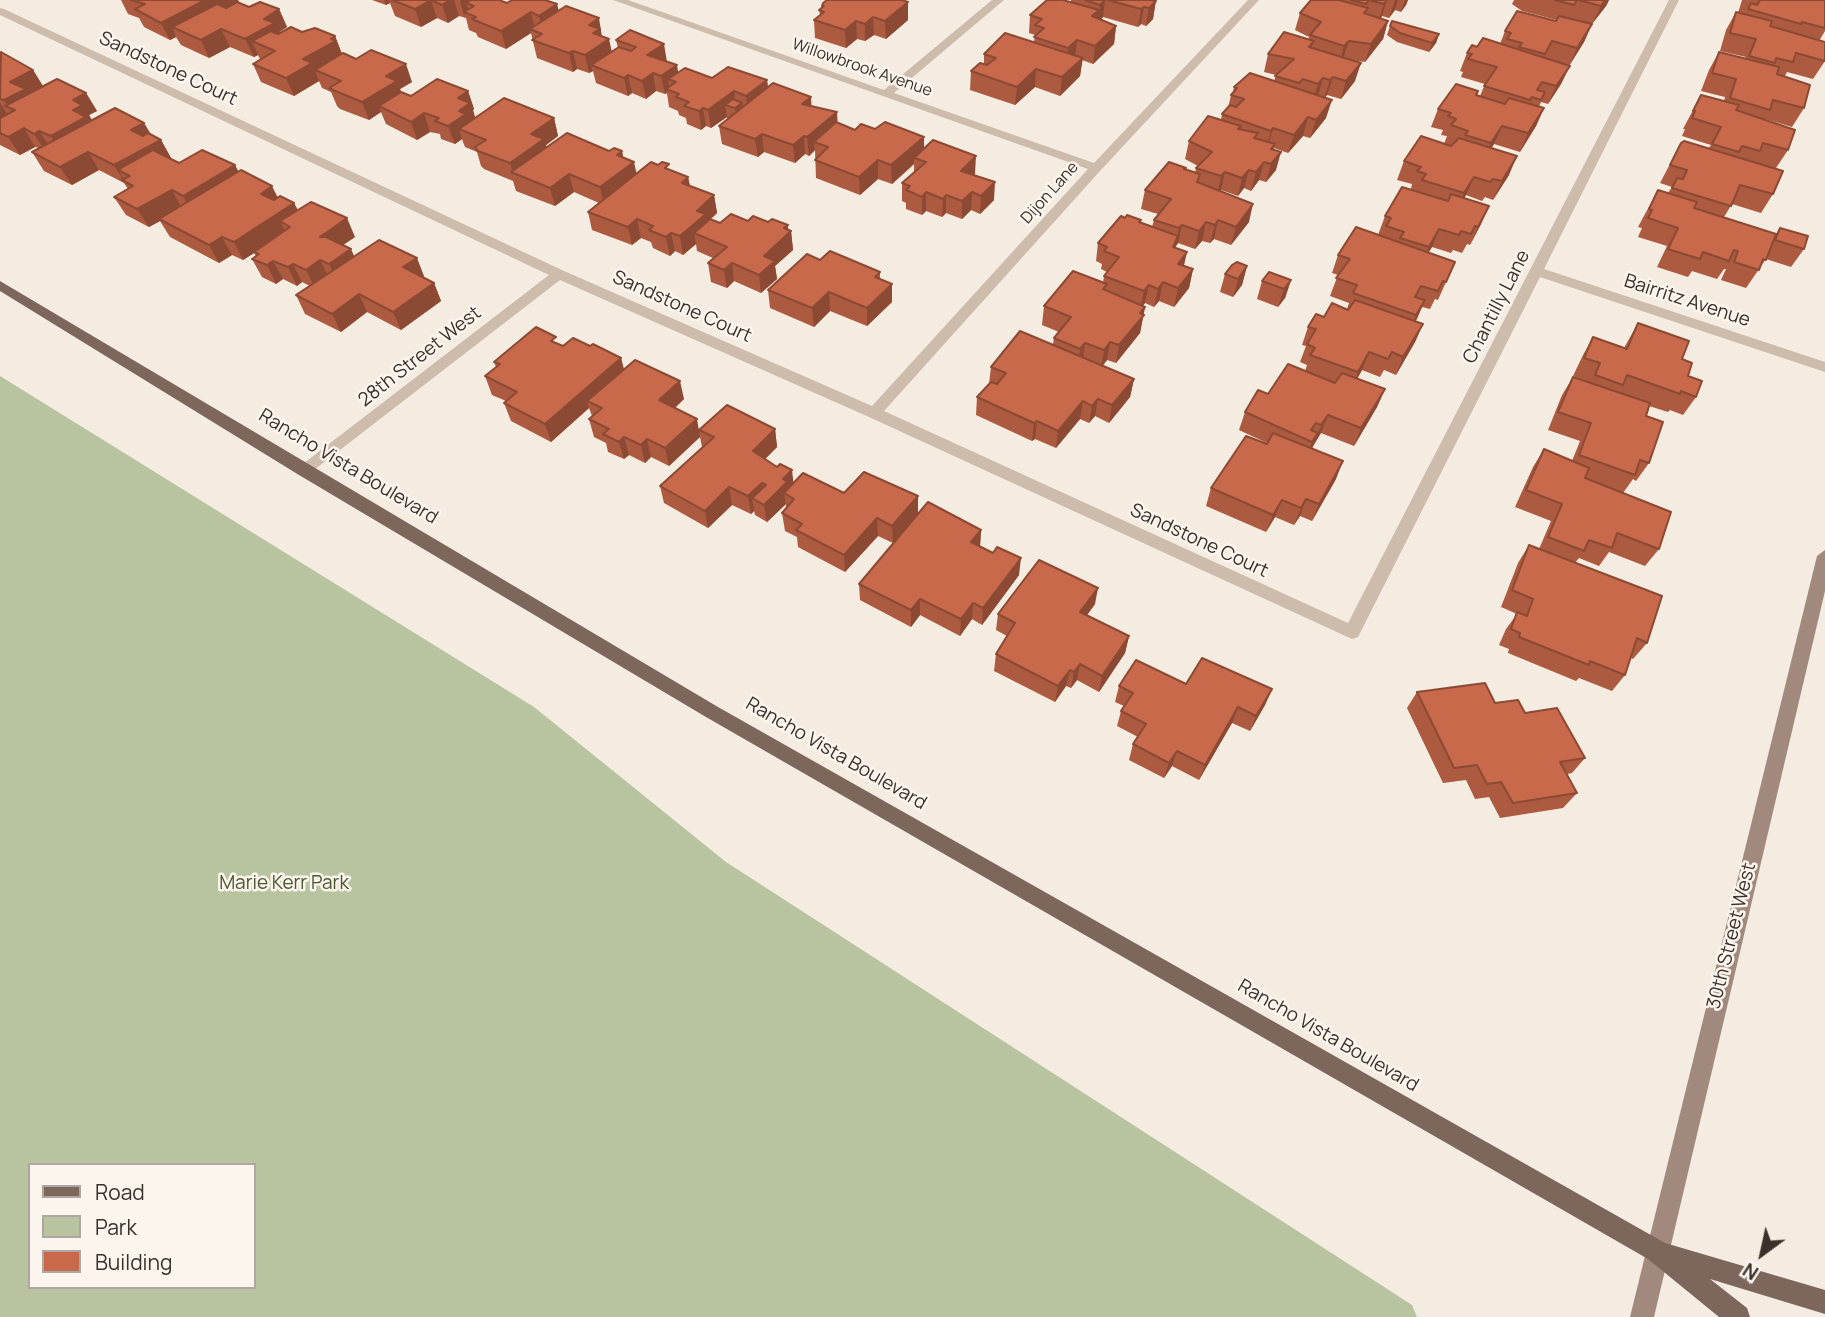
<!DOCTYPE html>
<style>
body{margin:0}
#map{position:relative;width:1825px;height:1317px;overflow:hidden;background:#f4ebe1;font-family:Manrope,sans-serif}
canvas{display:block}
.legend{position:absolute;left:28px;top:1163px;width:228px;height:126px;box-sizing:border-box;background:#fbf5ee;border:2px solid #aea6a0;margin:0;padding:9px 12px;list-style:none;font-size:21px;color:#3b302b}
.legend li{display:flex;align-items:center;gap:14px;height:35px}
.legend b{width:35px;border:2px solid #aea6a0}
.north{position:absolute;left:1727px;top:1219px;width:70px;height:70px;-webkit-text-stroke:5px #fbf5ee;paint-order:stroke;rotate:213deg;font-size:19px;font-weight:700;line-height:28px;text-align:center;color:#3b302b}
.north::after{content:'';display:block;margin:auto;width:24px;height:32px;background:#3b302b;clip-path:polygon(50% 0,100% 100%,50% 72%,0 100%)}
</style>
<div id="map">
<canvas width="1825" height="1317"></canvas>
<ul class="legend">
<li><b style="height:9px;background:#7d675c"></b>Road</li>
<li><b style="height:19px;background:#b8c4a0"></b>Park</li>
<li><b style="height:19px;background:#c8694b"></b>Building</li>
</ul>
<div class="north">N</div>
</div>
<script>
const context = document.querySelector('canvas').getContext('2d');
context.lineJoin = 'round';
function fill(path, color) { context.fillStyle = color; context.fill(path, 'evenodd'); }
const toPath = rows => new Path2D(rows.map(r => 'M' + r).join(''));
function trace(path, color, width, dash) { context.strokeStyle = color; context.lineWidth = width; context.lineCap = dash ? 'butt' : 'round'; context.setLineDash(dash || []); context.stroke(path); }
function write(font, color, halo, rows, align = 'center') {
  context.font = font + ' Manrope,sans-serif'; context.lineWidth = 5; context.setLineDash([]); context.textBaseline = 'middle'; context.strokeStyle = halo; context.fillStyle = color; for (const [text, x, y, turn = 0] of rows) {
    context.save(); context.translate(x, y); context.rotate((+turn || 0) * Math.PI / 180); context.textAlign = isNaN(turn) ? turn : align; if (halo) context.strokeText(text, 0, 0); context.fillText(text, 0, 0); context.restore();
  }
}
const green = toPath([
 [0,376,534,707,726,862,1412,1305,1417,1317,0,1317],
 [30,1165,254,1165,254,1287,30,1287]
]);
const street = toPath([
 [613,0,628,0,884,90,992,0,1004,0,894,93,1094,163,1248,0,1259,0,1100,171,884,411,1348,623,1669,0,1679,0,1544,269,1825,362,1825,372,1540,277,1358,637,1352,639,869,417,560,280,305,477,297,471,299,467,549,275,0,15,0,8,4,9,564,271,872,406,1088,169,613,0]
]);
const secondary = toPath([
 [1825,550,1825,591,1654,1317,1630,1317,1817,556,1825,550]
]);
const primary = toPath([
 [0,281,718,707,1665,1243,1825,1290,1825,1314,1710,1279,1747,1308,1750,1317,1719,1317,1648,1259,706,717,299,475,0,291,0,281]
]);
const wall = toPath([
 [121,0,238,0,239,3,249,7,279,9,287,27,279,32,280,34,302,32,335,36,342,54,412,82,400,89,401,93,411,96,468,91,474,109,473,110,475,118,554,118,558,136,546,145,547,148,622,151,623,157,636,174,670,170,688,177,690,186,714,195,717,213,711,219,720,223,748,221,788,225,788,230,791,231,793,250,775,266,777,279,761,293,734,281,727,288,711,282,708,263,713,258,697,251,696,244,683,255,675,251,670,256,653,248,651,242,641,238,632,245,592,230,588,212,599,203,574,192,555,206,516,191,513,181,484,169,481,166,477,152,465,147,462,139,455,144,441,139,440,134,430,132,417,140,386,124,381,112,369,120,340,109,337,106,331,92,322,88,316,74,319,81,294,96,261,82,253,64,260,59,258,55,254,57,230,47,209,58,181,45,176,37,170,40,144,27,139,18,128,14],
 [372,0,499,0,507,3,559,11,602,37,612,52,618,48,616,40,630,30,678,72,712,78,767,80,768,87,812,106,838,123,855,130,924,149,975,174,974,175,994,200,980,214,971,210,962,219,946,213,942,217,926,211,922,215,906,209,906,203,902,201,902,183,914,173,914,164,892,184,878,179,860,195,816,178,815,150,809,156,805,154,795,163,764,152,758,157,722,144,719,126,727,120,727,117,711,128,706,126,701,130,687,124,686,118,679,115,678,111,669,107,667,93,665,94,656,91,646,99,632,93,628,96,596,83,593,71,589,73,577,69,573,72,537,58,531,33,506,49,478,37,476,33,469,30,466,18,459,16,448,23,437,18,421,27,395,16,390,3,386,5],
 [1071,0,1156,0,1153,19,1146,26,1141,24,1138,27,1103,17,1101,20,1116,26,1114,44,1093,64,1082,60,1080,76,1060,96,1035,87,1015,105,970,90,971,71,984,64,984,54,1034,42,1035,35,1029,33,1030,15,1071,2],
 [1343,0,1408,0,1406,5,1401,12,1395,10,1389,18,1382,16,1381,19,1388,21,1383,39,1365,62,1350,60,1355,81,1341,99,1327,95,1325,98,1326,118,1310,138,1303,136,1288,153,1274,148,1276,170,1266,182,1259,180,1251,191,1244,188,1238,196,1221,190,1220,191,1249,222,1231,245,1214,239,1210,243,1202,241,1195,249,1178,243,1176,246,1175,248,1184,266,1193,269,1189,288,1174,307,1159,301,1154,307,1145,303,1143,306,1145,307,1140,333,1116,363,1107,360,1103,365,1134,379,1130,397,1109,423,1095,416,1089,423,1080,419,1056,448,1035,439,1032,441,976,415,977,397,989,384,991,367,1053,344,1054,338,1059,332,1042,325,1044,306,1103,283,1104,276,1107,272,1101,269,1102,264,1096,261,1098,243,1125,218,1141,220,1141,223,1152,227,1154,220,1158,214,1141,209,1145,190,1185,170,1195,173,1196,168,1198,166,1185,159,1189,141,1221,120,1222,114,1228,108,1231,95,1233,92,1234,87,1274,81,1276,75,1264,72,1268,54,1309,39,1309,37,1295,30,1300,13],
 [1514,0,1609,0,1606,6,1592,24,1569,18,1568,18,1592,24,1584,42,1569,66,1561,84,1548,104,1541,102,1539,107,1544,108,1536,126,1520,152,1494,144,1491,148,1509,175,1493,200,1485,197,1482,201,1466,195,1464,199,1481,224,1470,245,1467,244,1462,253,1453,250,1451,253,1432,247,1428,253,1455,262,1438,300,1435,299,1430,309,1422,307,1415,321,1423,324,1415,342,1396,375,1384,370,1380,377,1362,370,1357,379,1385,389,1377,407,1354,446,1321,433,1314,443,1312,449,1336,479,1312,521,1300,516,1294,525,1275,517,1266,532,1206,506,1211,488,1267,443,1239,430,1245,412,1268,394,1305,371,1307,365,1300,362,1306,346,1302,345,1308,327,1324,317,1347,309,1349,303,1330,296,1338,275,1332,273,1338,255,1378,235,1385,216,1411,189,1412,184,1397,180,1404,161,1444,144,1447,136,1441,135,1443,130,1431,127,1438,109,1478,91,1477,96,1480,96,1485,84,1461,77,1463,72,1460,71,1467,53,1477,47,1500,44,1505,31,1557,20,1522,11,1512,4],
 [1742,0,1825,0,1825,31,1819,41,1825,61,1813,79,1787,72,1785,76,1804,108,1792,127,1765,119,1764,120,1788,150,1776,168,1773,194,1761,213,1732,204,1724,217,1776,234,1780,228,1804,249,1791,267,1766,259,1746,288,1721,280,1726,269,1724,269,1717,279,1692,271,1688,277,1657,267,1667,246,1638,237,1642,228,1638,227,1658,190,1668,193,1672,187,1660,183,1681,143,1708,149,1711,145,1682,136,1685,129,1683,129,1701,95,1724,101,1725,97,1701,91,1709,70,1719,52,1745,58,1746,57,1720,51,1726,30,1736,12,1738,13],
 [822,6,908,20,886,39,874,35,865,41,857,39,846,48,815,38,814,20,820,15,819,10,822,8],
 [1390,26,1439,34,1436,43,1429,52,1397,42,1387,35],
 [0,53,33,70,43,86,86,93,97,111,89,115,92,120,144,123,151,135,161,140,171,158,169,159,179,163,235,165,238,171,278,198,294,203,298,210,355,237,343,245,354,257,424,276,423,277,434,283,441,301,401,330,367,312,341,332,305,314,296,295,310,286,302,282,297,286,283,279,276,284,262,277,252,259,256,256,254,253,243,260,232,255,219,263,170,237,160,221,149,227,126,215,114,197,128,189,124,183,99,170,72,185,44,171,32,152,39,148,35,147,20,155,0,145],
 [820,260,880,272,880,279,892,284,892,302,867,326,830,311,814,327,770,308,768,290],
 [1247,266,1242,285,1233,297,1220,292,1225,274],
 [1291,280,1285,298,1278,307,1257,299,1262,281],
 [1638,323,1682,359,1696,397,1683,415,1670,410,1668,412,1649,406,1646,416,1649,463,1636,481,1633,479,1623,493,1659,549,1645,566,1609,552,1599,566,1579,558,1575,563,1647,643,1633,659,1631,658,1625,675,1612,691,1579,678,1576,681,1508,653,1509,649,1499,645,1506,629,1517,614,1501,607,1518,563,1529,545,1539,549,1551,521,1515,507,1533,467,1544,449,1572,461,1580,441,1548,430,1562,395,1573,377,1589,382,1573,376,1583,355,1593,337,1624,348],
 [558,344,563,346,590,346,621,358,624,369,684,399,675,408,699,430,775,429,777,447,765,459,793,483,844,493,918,496,918,514,893,543,878,536,845,572,798,547,797,537,785,531,782,513,786,509,786,504,767,522,755,515,754,511,751,514,732,505,708,528,664,503,660,486,702,447,700,437,669,466,651,457,645,463,629,455,624,459,608,452,606,443,594,437,589,419,592,416,589,408,551,442,511,421,504,403,506,401,492,395,485,376,496,367,494,362],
 [981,530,980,546,1019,575,982,625,972,619,960,636,920,615,911,627,860,600,859,584],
 [1095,604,1087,615,1129,636,1125,653,1099,692,1077,680,1071,688,1066,686,1055,702,994,671,996,654,1007,636,996,630,998,614],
 [1186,684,1272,689,1265,705,1250,731,1232,723,1199,780,1172,766,1164,778,1129,760,1133,744,1138,737,1117,726,1121,711,1124,706,1115,702,1119,686],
 [1417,692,1495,703,1525,713,1585,758,1572,773,1567,774,1577,793,1563,808,1500,818,1489,797,1475,799,1466,780,1443,783,1407,708]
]);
const shadedWall = toPath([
 [205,0,238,0,240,4,172,27,176,37,170,40,161,23],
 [384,0,389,0,390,3,386,5],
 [431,0,437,18,421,27,415,9],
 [450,0,454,0,459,16,448,23,442,5],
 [461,0,479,0,466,3,470,14,464,12,465,19,460,1],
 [1105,0,1103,17,1098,22,1100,5],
 [1150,0,1156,0,1153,19,1146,26],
 [1387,0,1382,16,1378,22,1384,4],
 [1395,0,1398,0,1395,10,1389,18],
 [1405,0,1408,0,1406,5,1401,12],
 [1605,0,1609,0,1606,6,1592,24,1601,6],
 [908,2,908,20,886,39,885,21],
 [557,4,562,22,543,33,539,16],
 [1144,7,1141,24,1138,27,1141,9],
 [279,9,287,27,279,32,283,41,252,41,258,55,254,57,245,39,264,19],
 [1099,10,1097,28,1092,16],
 [531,12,535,30,530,29,531,33,506,49,501,31],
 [873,17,874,35,865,41,865,24],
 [599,18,603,43,609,39,613,57,591,65,593,71,589,73,585,55,589,25],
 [856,21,857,39,846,48,845,30],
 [1388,21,1383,39,1365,62,1371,44],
 [1592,24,1584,42,1569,66,1577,48],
 [1116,26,1114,44,1093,64,1095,46],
 [221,29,230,47,209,58,201,40],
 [1439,34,1436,43,1429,52,1432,43],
 [335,36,342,54,315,70,319,81,294,96,286,78,303,59],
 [1077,40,1075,58,1066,66,1068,48],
 [1349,41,1343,59,1339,64,1344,46],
 [664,44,667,62,647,55],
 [573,51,577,69,573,72,569,53],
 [1083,58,1080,76,1060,96,1062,77],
 [1361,63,1355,81,1341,99,1346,81],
 [406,64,412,82,400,89,404,99,379,106,381,112,369,120,362,102,386,76],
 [677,65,680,83,668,79,670,90,666,89,667,93,665,94,661,76],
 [1570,66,1561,84,1548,104,1556,86],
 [1036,69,1035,87,1015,105,1017,87],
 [33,70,44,88,15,110,8,107,4,100,10,82],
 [653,73,656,91,646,99,642,81],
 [628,75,632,93,628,96,624,78],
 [1333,77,1327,95,1324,98,1330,80],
 [1323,78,1318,96,1312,102,1318,84],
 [767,80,769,98,748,114,746,96],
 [468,91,474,109,473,110,476,121,459,129,462,139,455,144,448,126,459,111,458,98],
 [734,91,736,108,742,103,745,121,737,127,735,108,725,105,727,117,711,128,708,110],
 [86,93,97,111,89,115,93,123,63,154,51,136,73,110,73,100],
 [811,97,812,115,802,104],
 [1332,100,1326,118,1310,138,1316,120],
 [0,103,8,115,0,119],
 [703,108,706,126,701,130,699,111],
 [1544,108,1536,126,1520,152,1528,133],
 [837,112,838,130,814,142,815,150,809,156,807,137],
 [424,113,430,132,417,140,411,122],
 [1308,117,1303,136,1288,153,1294,135],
 [554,118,558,136,546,145,549,157,513,173,510,163,531,134],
 [144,123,155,141,131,130],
 [1502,126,1494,144,1483,161,1491,143],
 [24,128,35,147,20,155,8,137],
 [1273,128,1268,146,1266,149,1271,131],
 [39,131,51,149,46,152,34,134],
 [762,134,764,152,758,157,755,139],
 [804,136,805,154,795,163,793,145],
 [924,137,924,155,914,158,914,164,892,184,891,165],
 [161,140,171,158,132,180,130,176,118,170,125,181,123,180,114,165],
 [622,151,625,168,634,162,638,180,604,205,600,187,617,155],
 [88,152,99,170,72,185,60,167],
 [1281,152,1276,170,1266,182,1271,164],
 [976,156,975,174,960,189,961,171],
 [1517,156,1509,175,1493,200,1502,181],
 [878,160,878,179,860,195,859,177],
 [1264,162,1259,180,1251,191,1256,172],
 [235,165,244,183,193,214,183,196],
 [1249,170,1244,188,1238,196,1242,178],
 [1225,172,1221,190,1217,195,1221,176],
 [569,174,574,192,555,206,550,188],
 [688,177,692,196,682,183],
 [1474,177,1466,195,1456,212,1464,193],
 [995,182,994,200,980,214,981,196],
 [272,186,281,204,261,194],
 [172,190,182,209,159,219,160,221,149,227,137,209],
 [926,192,926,211,922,215,922,197],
 [972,192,971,210,962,219,962,201],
 [714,195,717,213,694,233,696,244,683,255,680,236,697,211],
 [946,195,946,213,942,217,943,199],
 [294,203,303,222,290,227,280,221,286,233,243,260,234,242],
 [1253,204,1249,222,1231,245,1236,227],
 [1489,206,1481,224,1470,245,1478,227],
 [347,218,355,237,328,255,320,237],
 [637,219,641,238,632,245,628,227],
 [1218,220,1214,239,1210,243,1215,225],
 [1206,222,1202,241,1195,249,1199,231],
 [788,225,788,234,791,231,793,250,775,266,777,279,761,293,759,275,764,256,784,228],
 [1182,225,1178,243,1176,246,1174,254,1173,247,1177,238,1179,228],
 [1439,229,1432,247,1421,265,1429,247],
 [671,233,675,251,670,256,666,237],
 [222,237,232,255,219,263,209,245],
 [351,249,359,267,338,283,329,264],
 [1187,252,1183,270,1178,264],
 [417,258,424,276,411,285,403,267],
 [320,260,329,278,315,288,306,270],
 [273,261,283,279,276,284,267,265],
 [732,263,734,281,727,288,724,270],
 [293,264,302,282,297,286,288,267],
 [1247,266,1242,285,1233,297,1238,279],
 [1193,269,1189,288,1174,307,1178,288],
 [1291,280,1285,298,1278,307,1284,289],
 [1163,282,1159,301,1154,307,1158,289],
 [434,283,441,301,401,330,393,312],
 [892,284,892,302,867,326,867,308],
 [1149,285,1145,303,1140,309,1144,291],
 [829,292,830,311,814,327,812,308],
 [359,294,367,312,341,332,332,314],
 [1425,300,1417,319,1408,333,1416,315],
 [1145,307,1140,333,1116,363,1119,345],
 [1423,324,1415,342,1396,375,1403,357],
 [1110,342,1107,360,1101,368,1104,350],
 [1085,343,1083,361,1078,367,1080,349],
 [1369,352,1362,370,1351,390,1358,372],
 [621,358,625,376,587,401,589,408,551,442,545,424],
 [1134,379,1130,397,1109,423,1112,405],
 [680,381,684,399,663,418,659,400],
 [1385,389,1377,407,1354,446,1361,428],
 [1098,399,1095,416,1089,423,1092,406],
 [1083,401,1080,419,1056,448,1058,431],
 [1328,415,1321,433,1305,460,1312,442],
 [697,419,700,437,669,466,665,448],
 [1037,421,1035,439,1032,441,1034,423],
 [775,429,777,447,756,468,753,451],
 [624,437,629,455,624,459,619,442],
 [647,439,651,457,645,463,641,445],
 [1343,461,1336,479,1312,521,1319,504],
 [792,470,794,487,784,493,786,504,767,522,764,505,783,479],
 [762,483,765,500,752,498,754,511,751,514,748,496],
 [729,487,732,505,708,528,705,511],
 [918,496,918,514,893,543,892,526],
 [1306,499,1300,516,1294,525,1301,508],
 [1282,500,1275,517,1266,532,1273,515],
 [877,518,878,536,845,572,844,555],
 [981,530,980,547,971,542],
 [1021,558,1019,575,982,625,983,608],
 [1098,588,1095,604,1077,629,1080,612],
 [920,599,920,615,911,627,911,610],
 [973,603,972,619,960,636,961,619],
 [1129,636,1125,653,1099,692,1102,676],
 [1080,664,1077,680,1071,688,1074,672],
 [1070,670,1066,686,1055,702,1058,686],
 [1272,689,1265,705,1250,731,1256,716],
 [1238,707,1232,723,1199,780,1205,765],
 [1177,751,1172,766,1164,778,1169,763]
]);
const building = toPath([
 [131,0,205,0,161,23,135,9,145,4,131,0],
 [392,0,450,0,442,5,431,0,415,9,392,0],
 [471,0,499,0,507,3,512,0,545,0,557,4,539,16,531,12,501,31,472,19,476,17,464,12,474,6,466,3,471,0],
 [827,0,902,0,908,2,885,21,873,17,865,24,856,21,845,30,814,20,824,12,819,10,824,6,822,6,823,3,827,0],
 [1047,0,1063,0,1099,10,1092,16,1116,26,1095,46,1077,40,1068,48,1034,37,1044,28,1035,25,1042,19,1030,15,1047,0],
 [1085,0,1105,0,1100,5,1085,0],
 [1108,0,1151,0,1156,1,1149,8,1144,7,1141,9,1108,0],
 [1311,0,1339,0,1368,8,1364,13,1388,21,1371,44,1349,41,1344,46,1310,35,1321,22,1300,13,1311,0],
 [1351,0,1387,0,1384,4,1369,0,1366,4,1351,0],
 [1555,0,1577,0,1574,5,1555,0],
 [1578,0,1605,0,1601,6,1578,0],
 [1760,0,1825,0,1825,28,1802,22,1801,24,1748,9,1751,3,1757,5,1760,0],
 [237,2,249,7,260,2,279,9,264,19,275,23,245,39,221,29,201,40,172,27,217,4,226,8,237,2],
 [566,6,599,18,589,25,600,29,593,33,609,39,585,55,573,51,569,53,532,40,542,34,530,29,566,6],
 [1517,11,1556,21,1559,16,1592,24,1577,48,1552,41,1545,54,1519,47,1522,43,1507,39,1511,33,1505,31,1517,11],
 [1736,12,1772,21,1770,26,1825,42,1825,61,1796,53,1793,62,1776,58,1775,63,1749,56,1756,39,1730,33,1736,12],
 [1392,21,1439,34,1432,43,1400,33,1390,26,1392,21],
 [291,27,302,32,315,28,335,36,331,39,336,41,303,59,312,63,286,78,253,64,275,51,252,41,271,31,278,34,291,27],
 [630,30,664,44,647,55,677,65,661,76,653,73,642,81,628,75,624,78,591,65,619,47,631,51,636,47,616,40,630,30],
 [1284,32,1314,41,1309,47,1361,63,1346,81,1333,77,1330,80,1323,78,1318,84,1303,79,1299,83,1275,76,1294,59,1268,54,1284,32],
 [1005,33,1083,58,1062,77,1036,69,1017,87,971,71,980,63,987,65,996,58,984,54,1005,33],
 [1483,38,1570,66,1556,86,1542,82,1537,90,1545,92,1541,100,1532,97,1530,100,1484,86,1497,67,1468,59,1472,54,1467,53,1472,45,1477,47,1483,38],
 [371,50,406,64,386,76,397,81,362,102,333,90,329,88,341,81,315,70,343,53,356,59,371,50],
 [1,52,33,70,10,82,26,89,4,100,0,99,1,52],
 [1719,52,1779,67,1777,74,1810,85,1804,108,1773,100,1770,110,1730,98,1736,79,1712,73,1719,52],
 [728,67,767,80,746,96,734,91,708,110,703,108,699,111,684,106,689,102,676,97,679,94,666,89,676,82,668,79,685,68,712,78,728,67],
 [1250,73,1332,100,1316,120,1308,117,1294,135,1273,128,1271,131,1222,114,1230,105,1236,107,1244,99,1231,95,1237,88,1234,87,1250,73],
 [57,79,86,93,73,100,82,105,73,110,86,117,51,136,39,131,34,134,24,128,8,137,0,133,0,118,15,110,5,106,57,79],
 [437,79,468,91,458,98,470,103,459,111,466,114,448,126,435,121,439,118,424,113,411,122,379,106,401,92,411,96,437,79],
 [773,83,811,97,802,104,837,112,807,137,804,136,793,145,762,134,755,139,719,126,773,83],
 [1456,84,1478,91,1476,95,1505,104,1509,98,1544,108,1528,133,1502,126,1491,143,1465,135,1468,131,1451,125,1456,119,1448,116,1451,113,1438,109,1456,84],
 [1701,95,1739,105,1736,110,1795,130,1788,150,1763,143,1760,151,1742,146,1739,152,1712,144,1721,127,1692,118,1695,111,1693,111,1701,95],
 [504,98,554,118,531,134,544,139,510,163,478,151,475,147,486,140,459,129,504,98],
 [733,99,742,103,735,108,725,105,733,99],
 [115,108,144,123,131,130,143,136,148,133,161,140,114,165,88,152,60,167,32,152,115,108],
 [1208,116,1241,126,1238,129,1258,133,1254,138,1275,144,1271,149,1281,152,1271,164,1264,162,1256,172,1249,170,1242,178,1225,172,1221,176,1196,168,1212,152,1189,141,1208,116],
 [836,122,855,130,861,124,875,129,885,122,924,137,891,165,878,160,859,177,815,160,828,147,814,142,836,122],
 [567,133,609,151,614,148,622,151,617,155,634,162,600,187,569,174,550,188,511,172,567,133],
 [1421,136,1451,146,1459,138,1517,156,1502,181,1493,179,1490,182,1474,177,1464,193,1422,180,1426,174,1417,171,1421,167,1404,161,1421,136],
 [933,140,976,156,961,171,995,182,981,196,972,192,962,201,946,195,943,199,926,192,922,197,906,190,910,186,902,183,926,162,914,158,933,140],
 [1684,141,1783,171,1773,194,1740,185,1731,206,1672,188,1677,178,1683,179,1687,170,1670,165,1681,143,1684,141],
 [153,150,179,163,202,150,235,165,183,196,172,190,137,209,114,197,133,186,122,180,130,176,118,170,153,150],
 [651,162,658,165,662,162,669,164,665,168,688,177,682,183,714,195,697,211,706,214,680,236,671,233,666,237,649,230,653,226,637,219,628,227,588,212,651,162],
 [1169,162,1186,168,1184,169,1200,174,1197,182,1253,204,1236,227,1218,220,1215,225,1206,222,1199,231,1182,225,1179,228,1154,220,1171,199,1145,190,1169,162],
 [241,170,272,186,261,194,274,200,280,196,294,203,234,242,222,237,209,245,159,219,241,170],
 [1402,187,1448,201,1451,194,1489,206,1478,227,1475,226,1471,234,1461,231,1459,235,1439,229,1429,247,1400,238,1404,232,1386,226,1391,218,1385,216,1402,187],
 [1658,190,1697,202,1694,208,1776,234,1766,260,1763,259,1759,270,1734,262,1738,251,1734,250,1729,261,1703,252,1700,259,1668,249,1678,228,1648,218,1652,210,1649,209,1658,190],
 [311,202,347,218,320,237,326,237,351,249,329,264,320,260,306,270,293,264,288,267,273,261,267,265,252,259,259,254,254,252,290,227,280,221,311,202],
 [731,214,748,221,753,216,768,222,772,219,788,225,784,228,791,231,764,256,775,261,759,275,732,263,724,270,708,263,727,247,694,233,710,219,720,223,731,214],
 [1127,215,1141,220,1139,222,1178,236,1173,247,1187,252,1178,264,1193,269,1178,288,1163,282,1158,289,1149,285,1144,291,1104,276,1119,257,1104,251,1107,247,1098,243,1121,216,1125,218,1127,215],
 [1356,227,1455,262,1446,282,1443,281,1438,291,1421,286,1415,297,1425,300,1416,315,1353,293,1357,285,1336,278,1350,259,1338,255,1356,227],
 [1780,228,1808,236,1804,249,1775,240,1780,228],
 [379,240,417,258,403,267,434,283,393,312,359,294,332,314,296,295,379,240],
 [830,251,880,272,875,277,892,284,867,308,829,292,812,308,768,290,807,254,820,260,830,251],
 [1237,262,1247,266,1238,279,1225,274,1232,265,1237,262],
 [1073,271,1107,284,1103,289,1145,307,1140,313,1144,315,1119,345,1110,342,1104,350,1085,343,1080,349,1054,338,1071,317,1044,306,1073,271],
 [1269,272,1291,280,1284,289,1262,281,1269,272],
 [1355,300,1423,324,1403,357,1392,352,1388,359,1369,352,1358,372,1310,355,1315,348,1307,344,1316,329,1308,327,1316,314,1324,317,1332,303,1348,310,1355,300],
 [1638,323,1689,341,1682,359,1692,363,1688,376,1702,381,1696,397,1681,391,1680,394,1627,375,1623,385,1595,375,1600,363,1584,358,1593,337,1627,349,1638,323],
 [536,327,556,337,551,341,563,346,573,338,590,346,593,344,621,358,545,424,504,403,517,392,485,376,500,364,494,362,536,327],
 [1020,331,1134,379,1112,405,1098,399,1092,406,1083,401,1058,431,1037,421,1034,423,977,397,991,382,997,384,1006,373,991,367,1020,331],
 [635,360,680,381,659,400,697,419,665,448,647,439,641,445,624,437,619,442,603,434,609,429,589,419,602,408,587,401,635,360],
 [1288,364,1335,383,1342,373,1385,389,1361,428,1328,415,1321,425,1316,423,1311,430,1318,433,1312,442,1245,412,1258,390,1268,394,1288,364],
 [1573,377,1650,403,1646,416,1663,422,1649,463,1640,460,1635,475,1579,455,1591,423,1558,412,1573,377],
 [727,405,775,429,753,451,777,467,780,464,792,470,783,479,787,482,764,505,752,498,766,485,762,483,748,496,729,487,705,511,660,486,714,437,699,430,727,405],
 [1273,433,1343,461,1319,504,1306,499,1301,508,1282,500,1273,515,1211,488,1246,436,1267,444,1273,433],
 [1544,449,1589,468,1585,478,1671,512,1659,549,1617,533,1612,548,1589,540,1584,551,1548,537,1562,504,1526,490,1544,449],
 [864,472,918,496,892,526,877,518,844,555,796,530,802,524,782,513,794,499,784,493,803,473,844,493,864,472],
 [928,502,981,530,971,542,993,553,997,547,1021,558,983,608,973,603,961,619,920,599,911,610,859,584,928,502],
 [1529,545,1662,596,1647,643,1637,638,1625,675,1590,661,1589,665,1519,637,1520,633,1511,629,1517,612,1527,616,1533,599,1512,590,1529,545],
 [1039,560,1098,588,1080,612,1129,636,1102,676,1080,664,1074,672,1070,670,1058,686,996,654,1015,623,998,614,1039,560],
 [1202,658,1272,689,1256,716,1238,707,1205,765,1177,751,1169,763,1133,744,1146,724,1121,711,1133,693,1119,686,1136,660,1186,684,1202,658],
 [1485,683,1495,703,1518,700,1525,713,1557,708,1585,758,1560,762,1577,793,1513,803,1501,782,1487,784,1477,765,1454,768,1417,692,1485,683]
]);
const farStreetnames = [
 ["Willowbrook Avenue",862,68,19],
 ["Dijon Lane",1050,193,-48]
];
const streetNames = [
 ["Sandstone Court",168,69,25],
 ["Bairritz Avenue",1687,301,18],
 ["Sandstone Court",682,307,24],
 ["Chantilly Lane",1497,307,-63],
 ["28th Street West",420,357,-38],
 ["Rancho Vista Boulevard",348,467,31],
 ["Sandstone Court",1199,541,25],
 ["Rancho Vista Boulevard",836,754,30],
 ["30th Street West",1732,936,-76],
 ["Rancho Vista Boulevard",1328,1036,30]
];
const parkNames = [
 ["Marie Kerr Park",284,884]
];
fill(green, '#b8c4a0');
fill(street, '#cdbbac');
fill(secondary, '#a18a7d');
fill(primary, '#7d675c');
fill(wall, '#ac5a40');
fill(shadedWall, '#8c4a34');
fill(building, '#c8694b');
trace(building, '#8c4a34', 2);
write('16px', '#3b302b', '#fbf5ee', farStreetnames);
write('19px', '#3b302b', '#fbf5ee', streetNames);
write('19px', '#4a5a2e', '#fbf5ee', parkNames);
</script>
